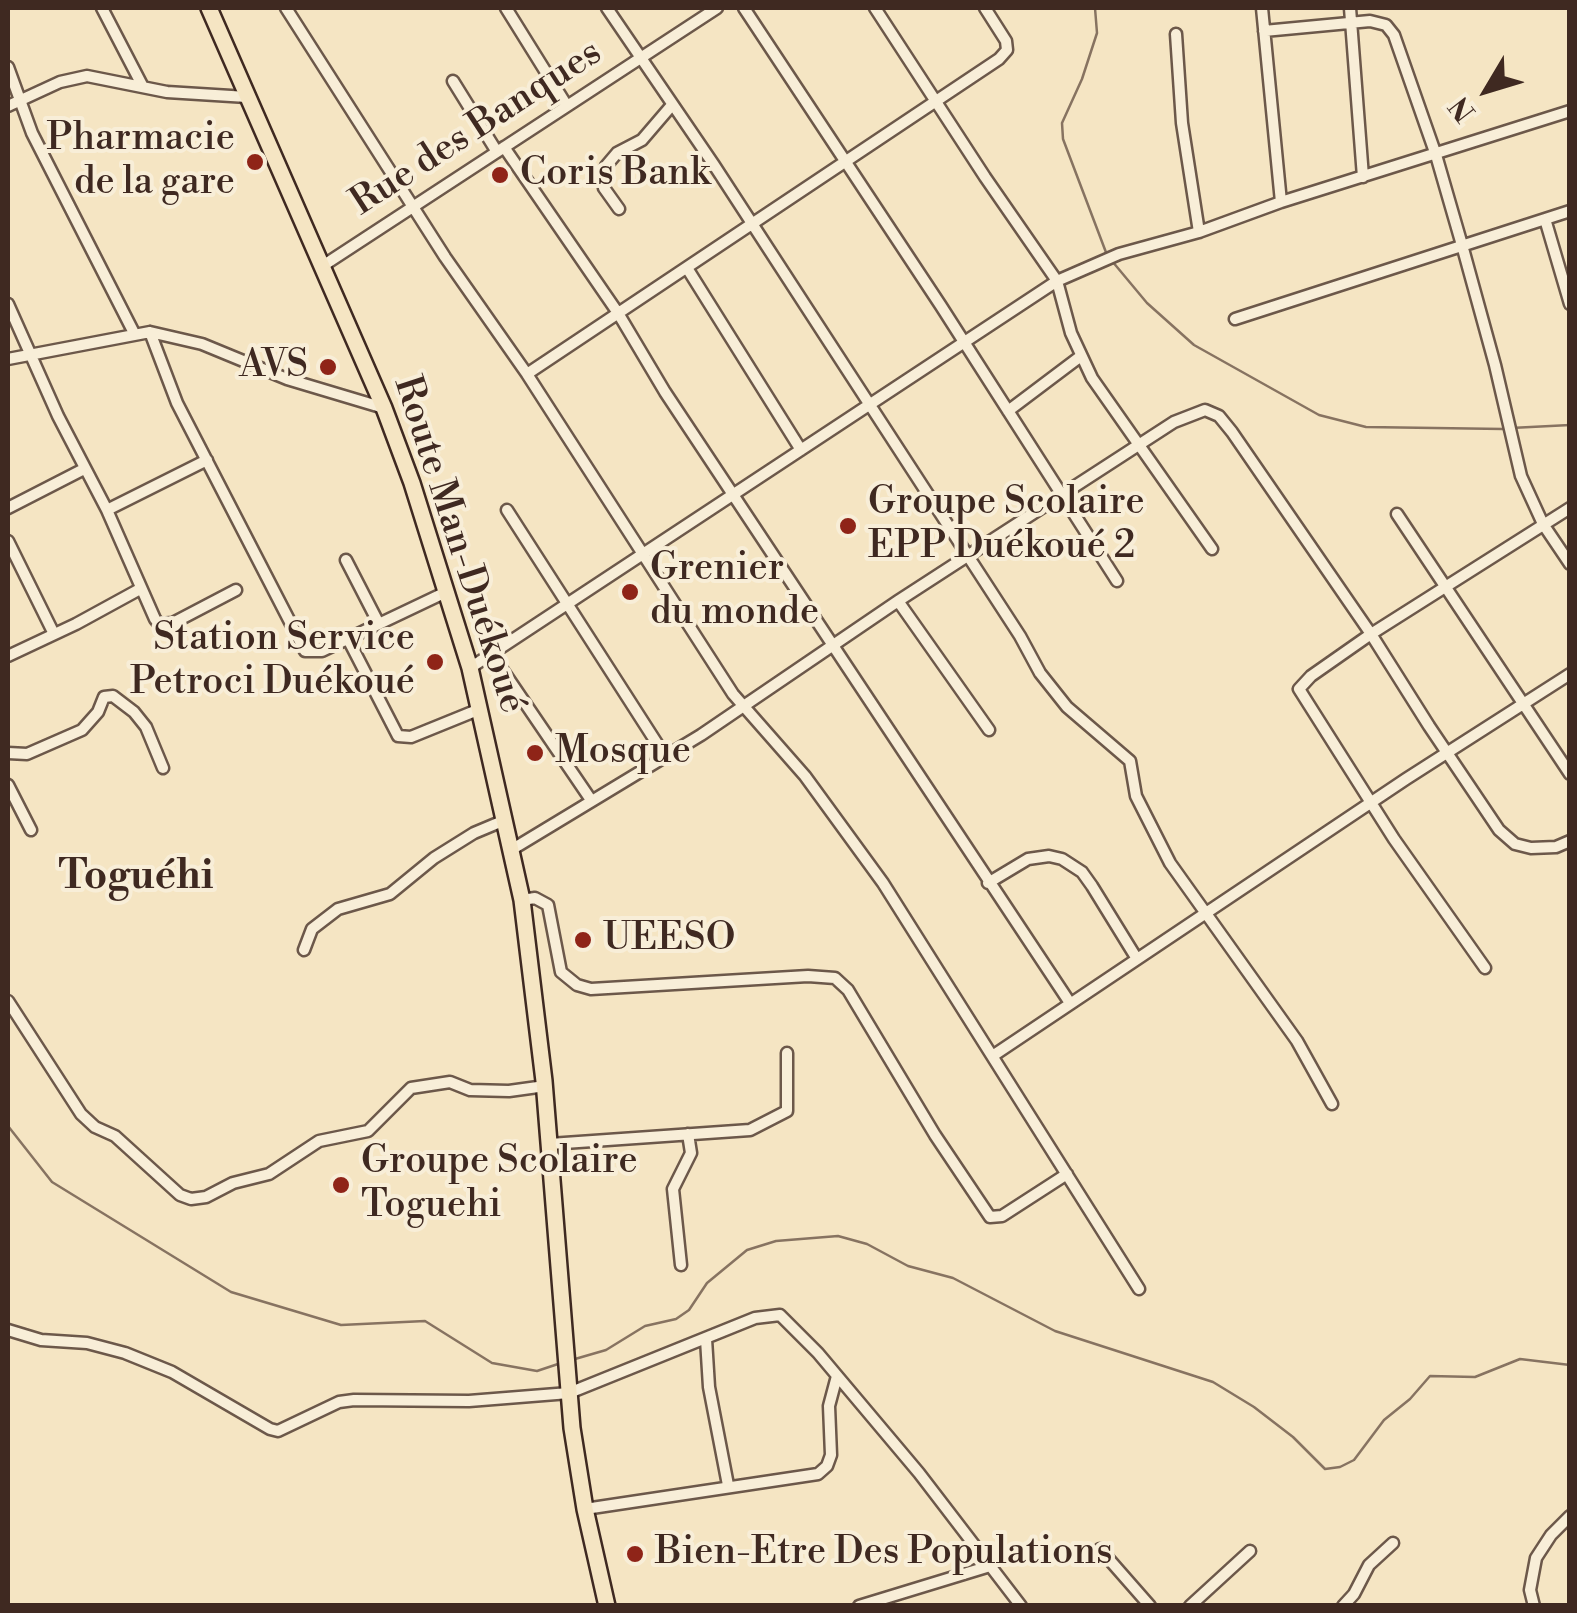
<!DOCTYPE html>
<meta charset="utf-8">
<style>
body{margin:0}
#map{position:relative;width:1577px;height:1613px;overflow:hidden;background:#f5e5c3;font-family:"Libre Bodoni",serif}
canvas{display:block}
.frame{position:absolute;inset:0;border:10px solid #3f2921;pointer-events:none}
.north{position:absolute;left:1437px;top:40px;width:100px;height:100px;-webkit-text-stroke:8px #f8eed8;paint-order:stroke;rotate:232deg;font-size:28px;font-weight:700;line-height:40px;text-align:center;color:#3f2921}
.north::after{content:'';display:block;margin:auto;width:35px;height:45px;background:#3f2921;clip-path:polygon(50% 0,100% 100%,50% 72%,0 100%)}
</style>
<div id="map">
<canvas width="1577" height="1613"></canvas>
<div class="frame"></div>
<div class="north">N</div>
</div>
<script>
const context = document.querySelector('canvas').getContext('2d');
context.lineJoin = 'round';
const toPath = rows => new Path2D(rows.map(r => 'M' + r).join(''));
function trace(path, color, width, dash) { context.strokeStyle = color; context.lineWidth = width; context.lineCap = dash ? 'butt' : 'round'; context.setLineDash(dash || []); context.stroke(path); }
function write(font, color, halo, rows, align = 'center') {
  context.font = font + ' "Libre Bodoni",serif'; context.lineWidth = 8; context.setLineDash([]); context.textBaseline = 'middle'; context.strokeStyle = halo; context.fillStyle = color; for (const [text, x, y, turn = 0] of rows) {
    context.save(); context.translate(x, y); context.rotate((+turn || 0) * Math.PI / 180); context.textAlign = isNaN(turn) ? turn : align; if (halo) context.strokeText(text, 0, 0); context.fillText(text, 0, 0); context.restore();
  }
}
const stream = toPath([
 [1095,8,1097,33,1082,79,1062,123,1063,139,1107,255],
 [1112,261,1147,303,1194,345,1319,415,1366,427,1503,429],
 [1511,428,1570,425],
 [8,1126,52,1182,231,1292,341,1325,425,1321,492,1363,537,1371,558,1364],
 [575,1359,606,1350,645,1326,676,1319,689,1310,707,1283,747,1250,776,1241,838,1236,867,1244,908,1266,953,1278,1055,1331,1213,1382,1254,1407,1293,1437,1325,1469,1340,1467,1354,1460,1384,1420,1410,1399,1430,1376,1475,1377,1520,1359,1570,1365]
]);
const minor = toPath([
 [102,8,143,87],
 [286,8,445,257,527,374,733,694,805,776,883,883,1139,1289],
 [506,8,567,106],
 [607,8,714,165,1020,636,1040,673,1067,707,1130,761,1136,796,1170,863,1297,1041,1332,1104],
 [744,8,941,306,1117,581],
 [875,8,985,177,1057,281,1071,333,1092,378,1212,549],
 [1262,8,1281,202],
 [1350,8,1363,177],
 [1264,31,1370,21,1386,25,1394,35,1436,155,1462,245,1495,365,1521,476,1543,524,1570,564],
 [1176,34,1182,123,1199,232],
 [8,67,32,133,134,333],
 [453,81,497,152],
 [8,106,60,82,87,76,167,92,247,97],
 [504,147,618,313,665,392,1070,1003],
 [619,209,604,188,603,177,606,166,617,153,642,140,672,105],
 [1545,219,1570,304],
 [321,267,717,8],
 [687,268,801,450],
 [8,304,58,416,107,510,155,619,159,624,173,623,236,590],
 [1235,319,1570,211],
 [150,332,177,403,305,651,322,651,444,593],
 [8,359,150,332,202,344,287,379,384,408],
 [527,374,999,59,1007,50,1006,41,985,8],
 [1008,411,1081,356],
 [8,508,84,469],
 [107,510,207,460],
 [507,510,665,756],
 [1397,514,1570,774],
 [8,541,54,634],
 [346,560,379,624],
 [898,601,989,730],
 [348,639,398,736,411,737,480,709],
 [491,653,591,800],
 [8,656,76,624,140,589],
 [470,668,1057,281,1119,254,1199,232,1281,202,1570,111],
 [8,753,27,754,82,730,98,712,104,697,113,696,134,712,146,727,163,768],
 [8,785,31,830],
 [511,850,701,735,898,601,1174,422,1205,410,1219,416,1232,432,1371,634,1429,726,1499,830,1515,844,1531,848,1556,847,1570,841],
 [988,883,1028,859,1049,856,1062,859,1082,872,1092,886,1137,959],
 [522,900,535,898,548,905,561,972,577,985,591,989,808,976,835,978,848,990,935,1135,990,1217,1002,1216,1067,1174],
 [304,950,312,929,338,909,390,894,434,858,474,833,505,820],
 [1485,968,1394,839,1299,689,1311,676,1371,634,1570,508],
 [8,1001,81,1114,95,1127,115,1136,180,1195,191,1199,206,1197,233,1183,269,1174,319,1141,368,1131,411,1088,450,1082,470,1090,509,1091,545,1086],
 [994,1055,1406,779,1570,674],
 [550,1144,750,1130,787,1111,787,1053],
 [681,1265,673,1189,691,1153,688,1134],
 [8,1330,41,1340,87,1343,125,1353,172,1372,270,1429,278,1431,339,1402,354,1400,469,1401,569,1393,755,1318,780,1315,818,1353,919,1473,1021,1606],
 [706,1339,709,1387,728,1485],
 [585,1509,818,1474,827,1466,831,1455,829,1406,837,1376],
 [1100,1549,1150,1606],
 [859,1606,990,1566],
 [1190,1606,1250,1551],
 [1343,1606,1354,1594,1369,1565,1393,1543],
 [1534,1606,1530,1590,1536,1558,1551,1535,1570,1516]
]);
const primary = toPath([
 [209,8,384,408,412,483,470,668,522,900,544,1081,572,1428,585,1509,607,1606]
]);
const markers = [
 [255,162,10,"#8f2418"],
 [500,175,10,"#8f2418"],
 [328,367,10,"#8f2418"],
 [848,526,10,"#8f2418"],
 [630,592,10,"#8f2418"],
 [435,662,10,"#8f2418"],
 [535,753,10,"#8f2418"],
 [583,940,10,"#8f2418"],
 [341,1185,10,"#8f2418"],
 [635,1554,10,"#8f2418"]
];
const streetNames = [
 ["Rue des Banques",477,129,-33],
 ["Route Man-Duékoué",458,545,72]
];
const poiNames = [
 ["Pharmacie",235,140,"right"],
 ["de la gare",235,184,"right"],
 ["Coris Bank",520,175],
 ["AVS",308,367,"right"],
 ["Groupe Scolaire",868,504],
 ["EPP Duékoué 2",868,548],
 ["Grenier",650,570],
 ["du monde",650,614],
 ["Station Service",415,640,"right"],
 ["Petroci Duékoué",415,684,"right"],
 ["Mosque",555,753],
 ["UEESO",603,940],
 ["Groupe Scolaire",361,1163],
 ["Toguehi",361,1207],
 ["Bien-Etre Des Populations",655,1554]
];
const neighbourhoodNames = [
 ["Toguéhi",136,878]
];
trace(stream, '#877361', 2.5);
trace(minor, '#6c584a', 15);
trace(primary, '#3f2921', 20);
trace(minor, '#f8eed8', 10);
trace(primary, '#f5e5c3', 15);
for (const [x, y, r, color] of markers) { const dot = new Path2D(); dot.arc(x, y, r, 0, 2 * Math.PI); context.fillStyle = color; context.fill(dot); trace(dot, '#f8eed8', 4); }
write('38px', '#3f2921', '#f8eed8', streetNames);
write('38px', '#3f2921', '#f8eed8', poiNames, 'left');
write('bold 40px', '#3f2921', '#f8eed8', neighbourhoodNames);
</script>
